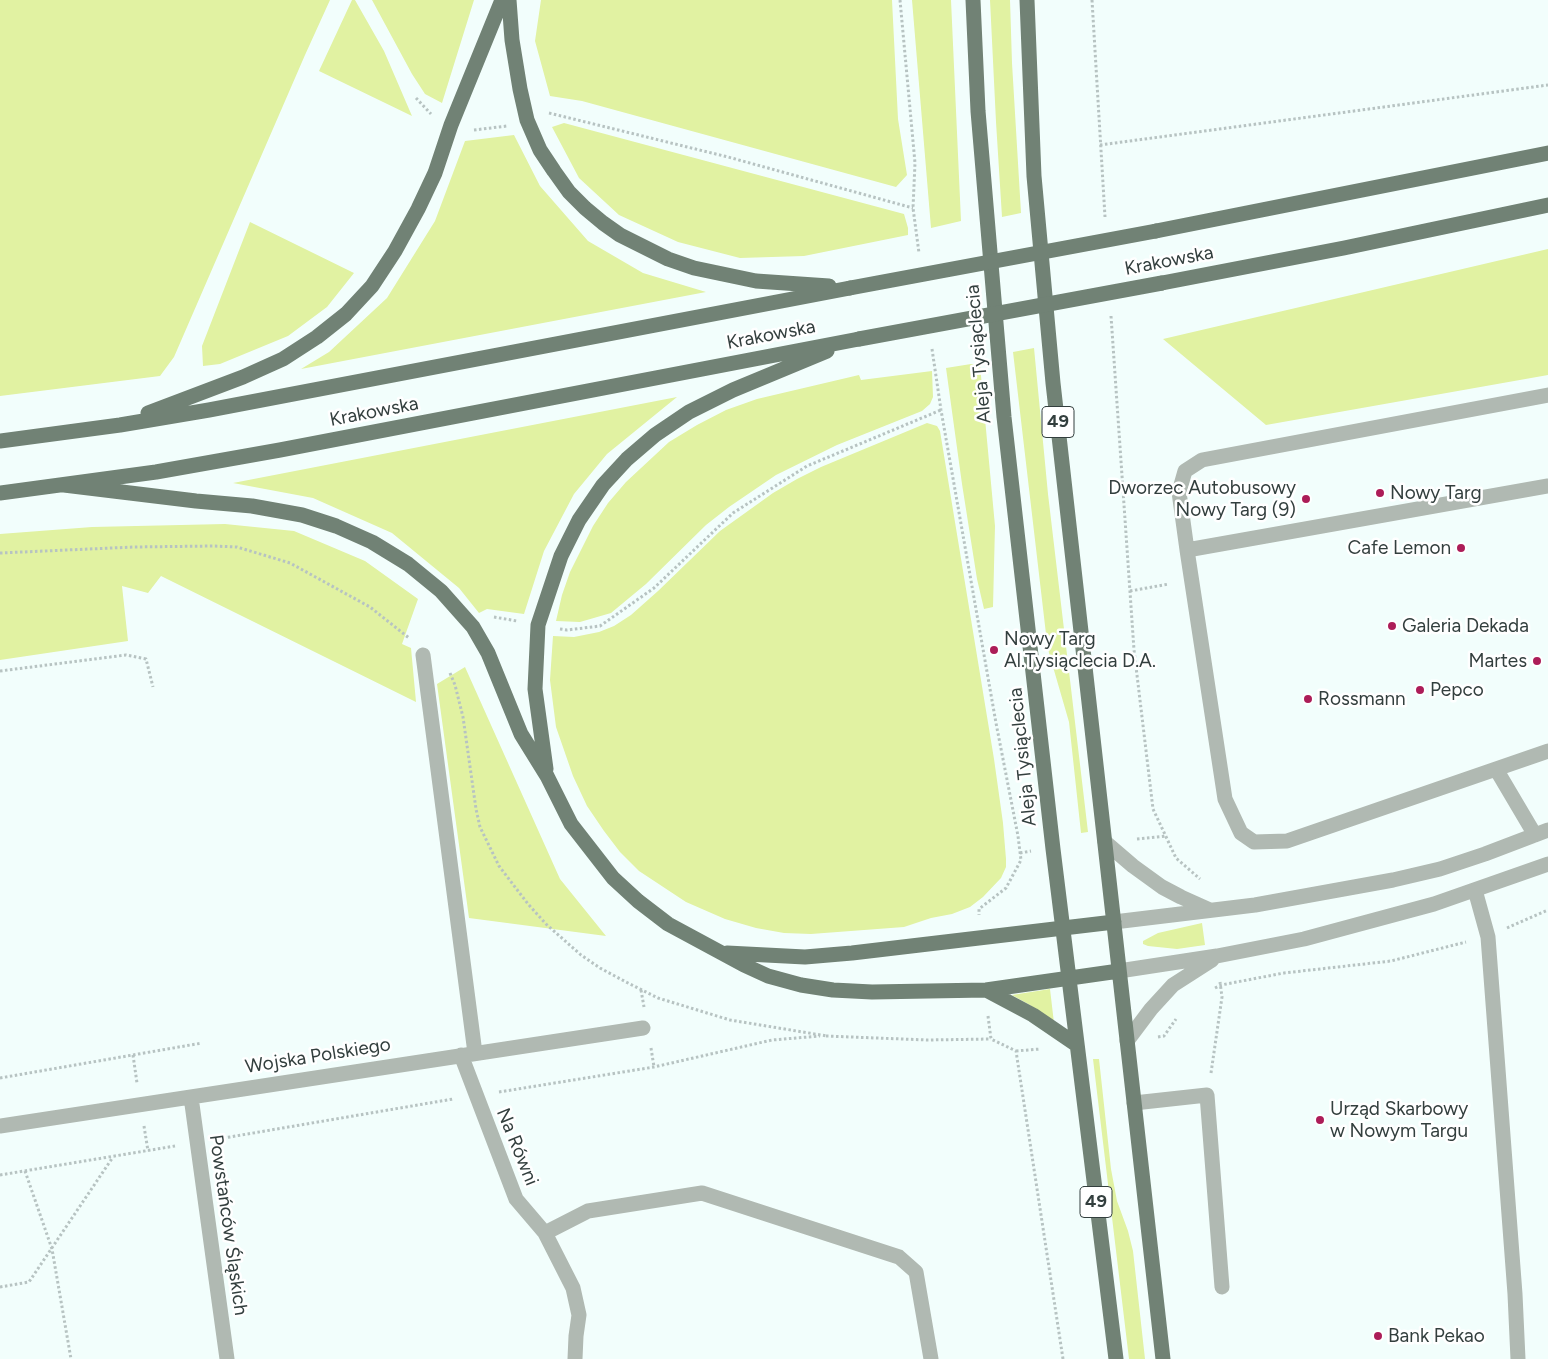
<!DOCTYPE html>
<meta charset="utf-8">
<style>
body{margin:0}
canvas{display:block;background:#f2fefc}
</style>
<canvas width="1548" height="1359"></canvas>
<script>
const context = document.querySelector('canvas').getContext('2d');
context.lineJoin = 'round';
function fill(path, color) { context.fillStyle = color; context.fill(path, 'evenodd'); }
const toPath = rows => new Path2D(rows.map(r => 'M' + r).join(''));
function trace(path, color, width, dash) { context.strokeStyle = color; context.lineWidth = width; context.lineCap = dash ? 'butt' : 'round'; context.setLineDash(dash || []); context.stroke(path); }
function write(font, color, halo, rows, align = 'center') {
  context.font = font + ' Figtree,sans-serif'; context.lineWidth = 5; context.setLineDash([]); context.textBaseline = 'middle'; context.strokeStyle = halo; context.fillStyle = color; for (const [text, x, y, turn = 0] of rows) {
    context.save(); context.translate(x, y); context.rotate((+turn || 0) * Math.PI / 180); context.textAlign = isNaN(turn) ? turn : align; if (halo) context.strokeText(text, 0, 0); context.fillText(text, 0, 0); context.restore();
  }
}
const green = toPath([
 [0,0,330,0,305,55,174,357,160,376,0,396],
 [352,0,355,0,384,51,412,116,319,71],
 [372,0,474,0,442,103,425,94,412,74],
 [541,0,892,0,898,119,907,175,896,187,582,101,550,96,535,41],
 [912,0,951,0,961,221,931,228],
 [990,0,1010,0,1012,63,1021,213,1002,217,996,122],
 [564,123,904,214,908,228,908,235,804,256,740,258,678,242,619,215,579,178,552,127],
 [514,135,540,186,588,241,643,273,706,292,301,369,329,352,387,298,435,221,465,141],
 [250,222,354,273,327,307,288,336,220,364,203,366,202,346],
 [1548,249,1548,375,1266,425,1163,339],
 [1034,348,1048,494,1088,832,1081,833,1069,722,1049,653,1046,634,1013,352],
 [971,364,980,365,995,526,993,607,984,609,977,579,962,484,946,368],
 [932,371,933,397,930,404,922,411,837,445,776,475,729,507,706,525,646,584,611,613,580,622,556,621,562,595,570,572,593,526,608,503,626,482,669,442,697,425,726,410,757,399,859,375,861,380],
 [677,397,607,454,574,494,544,551,524,614,487,609,479,613,459,588,392,533,313,498,233,483],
 [927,423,937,426,940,431,994,759,1003,823,1006,859,1006,867,1001,878,983,897,970,907,952,914,931,918,904,927,811,934,784,933,756,928,725,919,686,902,639,871,620,852,604,831,587,806,573,776,556,727,550,680,553,636,574,637,599,632,614,626,631,615,658,591,720,531,773,493,797,479,821,467],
 [225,524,294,531,365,561,418,599,402,644,411,648,416,702,161,576,148,593,122,586,128,641,0,660,0,534,92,527],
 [465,667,560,879,606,936,469,918,437,684],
 [1202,923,1205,945,1177,949,1148,946,1143,944,1143,941,1158,933],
 [1050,989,1054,1023,1030,1005,1012,995],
 [1093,1059,1099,1059,1111,1169,1117,1201,1128,1231,1133,1251,1145,1359,1129,1359]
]);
const path = toPath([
 [900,0,915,163,913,208,919,253],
 [1092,0,1105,217],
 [416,98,431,114],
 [549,113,728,157,913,208],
 [474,130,507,126],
 [1100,145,1548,85],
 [1111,316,1134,650,1153,809,1176,858,1200,879],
 [932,349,941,410,996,723,1018,836,1021,860,1006,888,979,909,979,915],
 [0,553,134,547,213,546,237,547,290,563,370,607,409,638],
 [1130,591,1169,584],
 [494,617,517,621],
 [560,629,567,630,600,626,654,588,733,513,807,466,941,410],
 [0,671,126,655,146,659,153,687],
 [450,673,455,685,463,717,476,809,480,827,499,866,528,904,546,924,581,955,600,968,626,982,658,998,730,1020,827,1036],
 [1137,839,1166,836],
 [1020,853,1031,851],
 [1507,928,1548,910],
 [1215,988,1221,985,1284,973,1391,961,1466,942],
 [641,990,644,1007],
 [988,1016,991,1039,1016,1051,1063,1359],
 [826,1036,927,1040,991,1039],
 [1158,1037,1164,1036,1176,1019],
 [651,1048,654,1067],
 [1016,1051,1040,1049],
 [133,1055,137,1083],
 [1211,1073,1222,997,1220,982],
 [0,1078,202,1043],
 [499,1092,654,1067,772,1040,820,1036],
 [144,1126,148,1151],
 [218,1139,453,1099],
 [25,1171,52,1249,71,1359],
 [0,1175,175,1146],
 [0,1287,29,1282,113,1157]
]);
const minor = toPath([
 [1548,395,1202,460,1185,471,1179,492,1187,550,1548,486],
 [1187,550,1225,799,1241,833,1254,842,1287,841,1548,751],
 [423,655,475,1053],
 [1496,769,1535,835],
 [1105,842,1133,866,1162,887,1181,897,1210,910],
 [1475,890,1488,937,1515,1294,1518,1359],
 [1114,922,1255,905,1393,880,1440,869,1485,854,1548,830],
 [1119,971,1217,956,1304,939,1434,904,1548,864],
 [1127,1041,1151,1009,1173,985,1212,960],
 [461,1055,516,1199,545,1233,573,1288,579,1315,576,1336,575,1359],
 [191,1097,227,1359],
 [1134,1103,1207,1095,1222,1287],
 [0,1126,643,1028],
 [545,1233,588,1211,702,1193,899,1257,916,1272,931,1359]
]);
const major = toPath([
 [509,0,512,40,520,89,527,120,540,150,554,171,569,192,585,208,603,223,620,235,668,259,694,268,756,281,829,286],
 [973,0,978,111,1004,417,1053,849,1116,1359],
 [1027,0,1034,176,1053,383,1163,1359],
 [1156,231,1548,153],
 [1162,283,1344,248,1548,205],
 [148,413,243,377,283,359,317,337,346,314,372,286,395,251,418,209,435,173,451,125,502,0],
 [0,441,120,425,209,410,850,288],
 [64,485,196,501,252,506,302,515,336,526,372,542,408,564,441,591,473,627,488,653,521,734,547,776,571,824,613,878,638,901,668,924,744,965,768,976,801,985,833,990,872,992,986,990,1119,971],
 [0,493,156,472,280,450,859,339],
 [546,769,535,689,538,625,561,556,579,520,603,485,627,459,655,435,689,412,733,390,827,351],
 [727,953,805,957,852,953,1114,922],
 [986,990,1033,1015,1077,1045]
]);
const majorBridge = toPath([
 [850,288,1156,231],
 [859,339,1162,283]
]);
const markers = [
 [1380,493,5,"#ac1d58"],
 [1306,499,5,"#ac1d58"],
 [1461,548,5,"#ac1d58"],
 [1392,626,5,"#ac1d58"],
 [994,650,5,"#ac1d58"],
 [1537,661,5,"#ac1d58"],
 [1420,690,5,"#ac1d58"],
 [1308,699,5,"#ac1d58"],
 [1320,1120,5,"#ac1d58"],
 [1378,1336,5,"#ac1d58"]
];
const shields = [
 [1058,422,32],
 [1096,1202,32]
];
const shieldNames = [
 ["49",1058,422],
 ["49",1096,1202]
];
const streetNames = [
 ["Krakowska",1169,261,-11],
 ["Krakowska",771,335,-11],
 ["Aleja Tysiąclecia",979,354,-95],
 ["Krakowska",374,412,-11],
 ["Aleja Tysiąclecia",1023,757,-96],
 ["Wojska Polskiego",318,1056,-9],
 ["Na Równi",517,1147,68],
 ["Powstańców Śląskich",228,1225,82]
];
const poiNames = [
 ["Dworzec Autobusowy",1296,488,"right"],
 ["Nowy Targ (9)",1296,510,"right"],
 ["Nowy Targ",1390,493],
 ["Cafe Lemon",1451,548,"right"],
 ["Galeria Dekada",1402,626],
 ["Nowy Targ",1004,639],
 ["Al.Tysiąclecia D.A.",1004,661],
 ["Martes",1527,661,"right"],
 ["Pepco",1430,690],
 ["Rossmann",1318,699],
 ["Urząd Skarbowy",1330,1109],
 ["w Nowym Targu",1330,1131],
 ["Bank Pekao",1388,1336]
];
fill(green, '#e1f2a2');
trace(path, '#b7c3c2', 3, [2.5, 2.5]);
trace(minor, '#b0b9b2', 15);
trace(major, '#718275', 15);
trace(majorBridge, '#718275', 15);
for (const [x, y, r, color] of markers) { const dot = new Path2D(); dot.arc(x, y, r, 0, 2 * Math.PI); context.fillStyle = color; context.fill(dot); trace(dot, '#fff', 2); }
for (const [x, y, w] of shields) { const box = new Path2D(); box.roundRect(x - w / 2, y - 15.5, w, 31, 4); context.fillStyle = '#fff'; context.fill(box); trace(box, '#333f3e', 1); }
write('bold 18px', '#333f3e', null, shieldNames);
write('19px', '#333f3e', '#fff', streetNames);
write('19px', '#333f3e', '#fff', poiNames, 'left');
</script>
